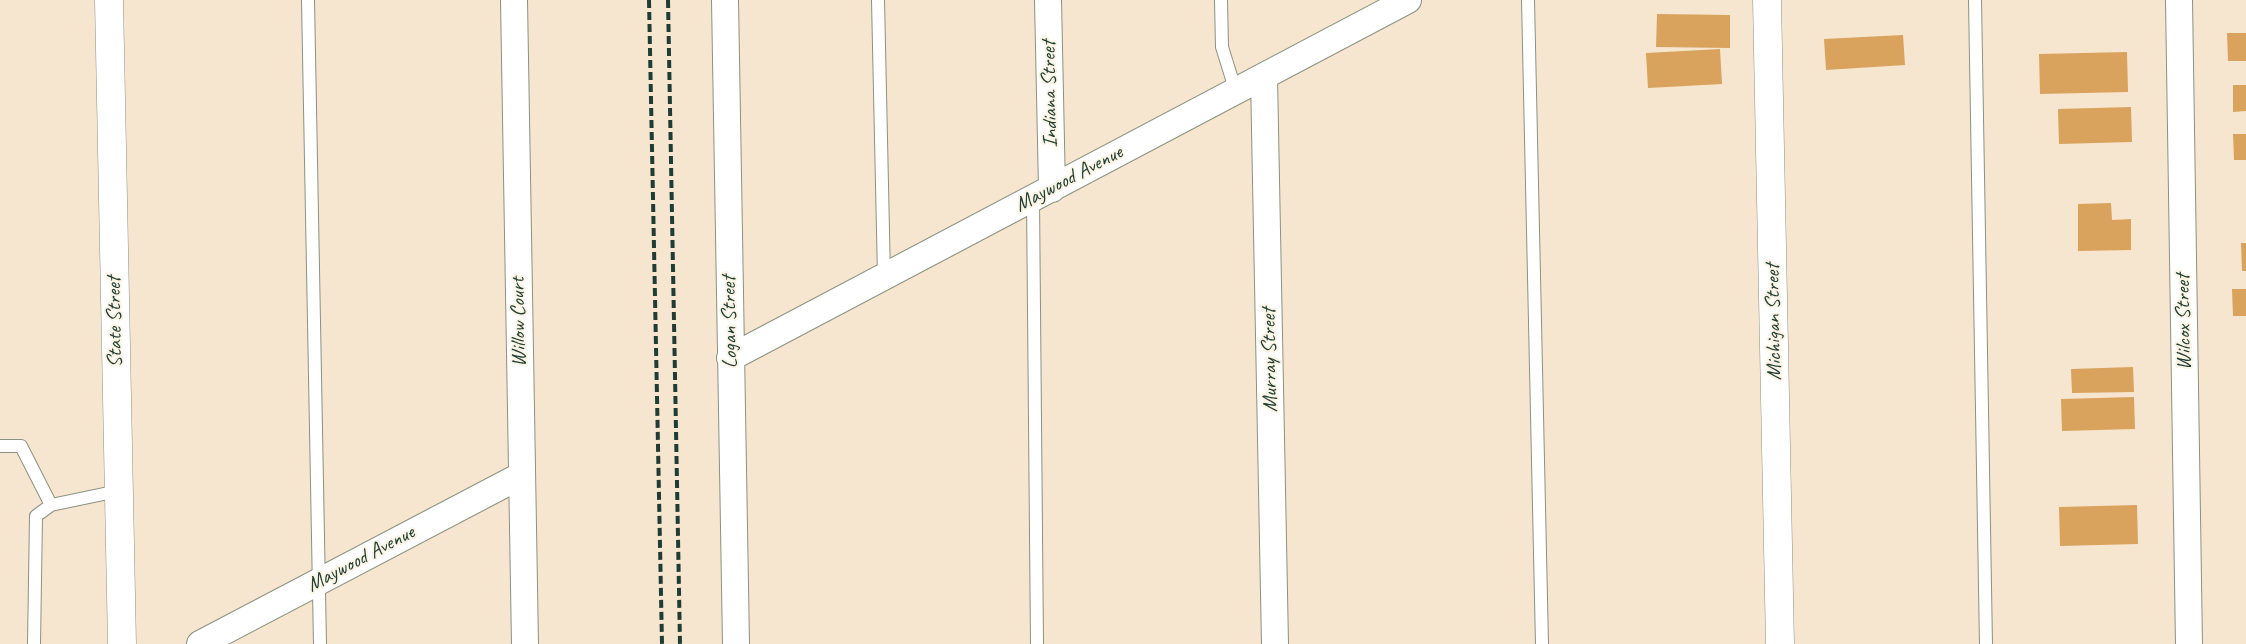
<!DOCTYPE html>
<style>
body{margin:0}
canvas{display:block;background:#f7e6cf}
</style>
<canvas width="2246" height="644"></canvas>
<script>
const context = document.querySelector('canvas').getContext('2d');
context.lineJoin = 'round';
function fill(path, color) { context.fillStyle = color; context.fill(path, 'evenodd'); }
const toPath = rows => new Path2D(rows.map(r => 'M' + r).join(''));
function trace(path, color, width, dash) { context.strokeStyle = color; context.lineWidth = width; context.lineCap = dash ? 'butt' : 'round'; context.setLineDash(dash || []); context.stroke(path); }
function write(font, color, halo, rows, align = 'center') {
  context.font = font + ' Caveat,sans-serif'; context.lineWidth = 4; context.setLineDash([]); context.textBaseline = 'middle'; context.strokeStyle = halo; context.fillStyle = color; for (const [text, x, y, turn = 0] of rows) {
    context.save(); context.translate(x, y); context.rotate((+turn || 0) * Math.PI / 180); context.textAlign = isNaN(turn) ? turn : align; if (halo) context.strokeText(text, 0, 0); context.fillText(text, 0, 0); context.restore();
  }
}
const building = toPath([
 [1657,14,1730,15,1730,48,1656,47],
 [2227,33,2246,33,2246,61,2228,61],
 [1903,35,1905,65,1826,70,1824,39],
 [1720,49,1722,84,1648,88,1646,53],
 [2127,52,2128,92,2040,94,2039,54],
 [2233,85,2246,85,2246,111,2233,112],
 [2131,107,2132,142,2059,144,2058,109],
 [2233,134,2246,134,2246,160,2234,160],
 [2111,203,2112,220,2131,219,2131,250,2078,251,2078,204],
 [2241,243,2246,243,2246,271,2242,271],
 [2232,289,2246,289,2246,316,2233,316],
 [2133,367,2134,392,2072,393,2071,369],
 [2134,397,2135,429,2062,431,2061,399],
 [2137,505,2138,544,2060,546,2059,507]
]);
const service = toPath([
 [308,0,320,644],
 [878,0,884,277],
 [1221,0,1222,47,1236,92],
 [1528,0,1542,644],
 [1975,0,1986,644],
 [1033,198,1037,644],
 [0,446,21,446,51,505],
 [34,644,36,516,51,505,118,491]
]);
const minor = toPath([
 [514,0,525,644],
 [725,0,736,644],
 [1048,0,1052,189],
 [2179,0,2189,644],
 [1264,77,1275,644],
 [730,358,1408,0],
 [200,644,522,475]
]);
const tertiary = toPath([
 [109,0,122,644]
]);
const secondary = toPath([
 [1767,0,1780,644]
]);
const rail = toPath([
 [649,0,662,644],
 [668,0,680,644]
]);
const streetNames = [
 ["Indiana Street",1050,94,-91],
 ["Maywood Avenue",1069,179,-28],
 ["State Street",115,322,-91],
 ["Willow Court",519,322,-91],
 ["Logan Street",730,322,-91],
 ["Michigan Street",1774,322,-91],
 ["Wilcox Street",2184,322,-91],
 ["Murray Street",1270,360,-91],
 ["Maywood Avenue",361,559,-28]
];
fill(building, '#d9a25d');
trace(service, '#8b9282', 14);
trace(minor, '#8b9282', 28);
trace(tertiary, '#8b9282', 29);
trace(secondary, '#8b9282', 29);
trace(service, '#fff', 12);
trace(minor, '#fff', 26);
trace(tertiary, '#fff', 28);
trace(secondary, '#fff', 28);
trace(rail, '#1f3d34', 4, [8, 4]);
write('21px', '#1f3d34', '#fcf5e5', streetNames);
</script>
